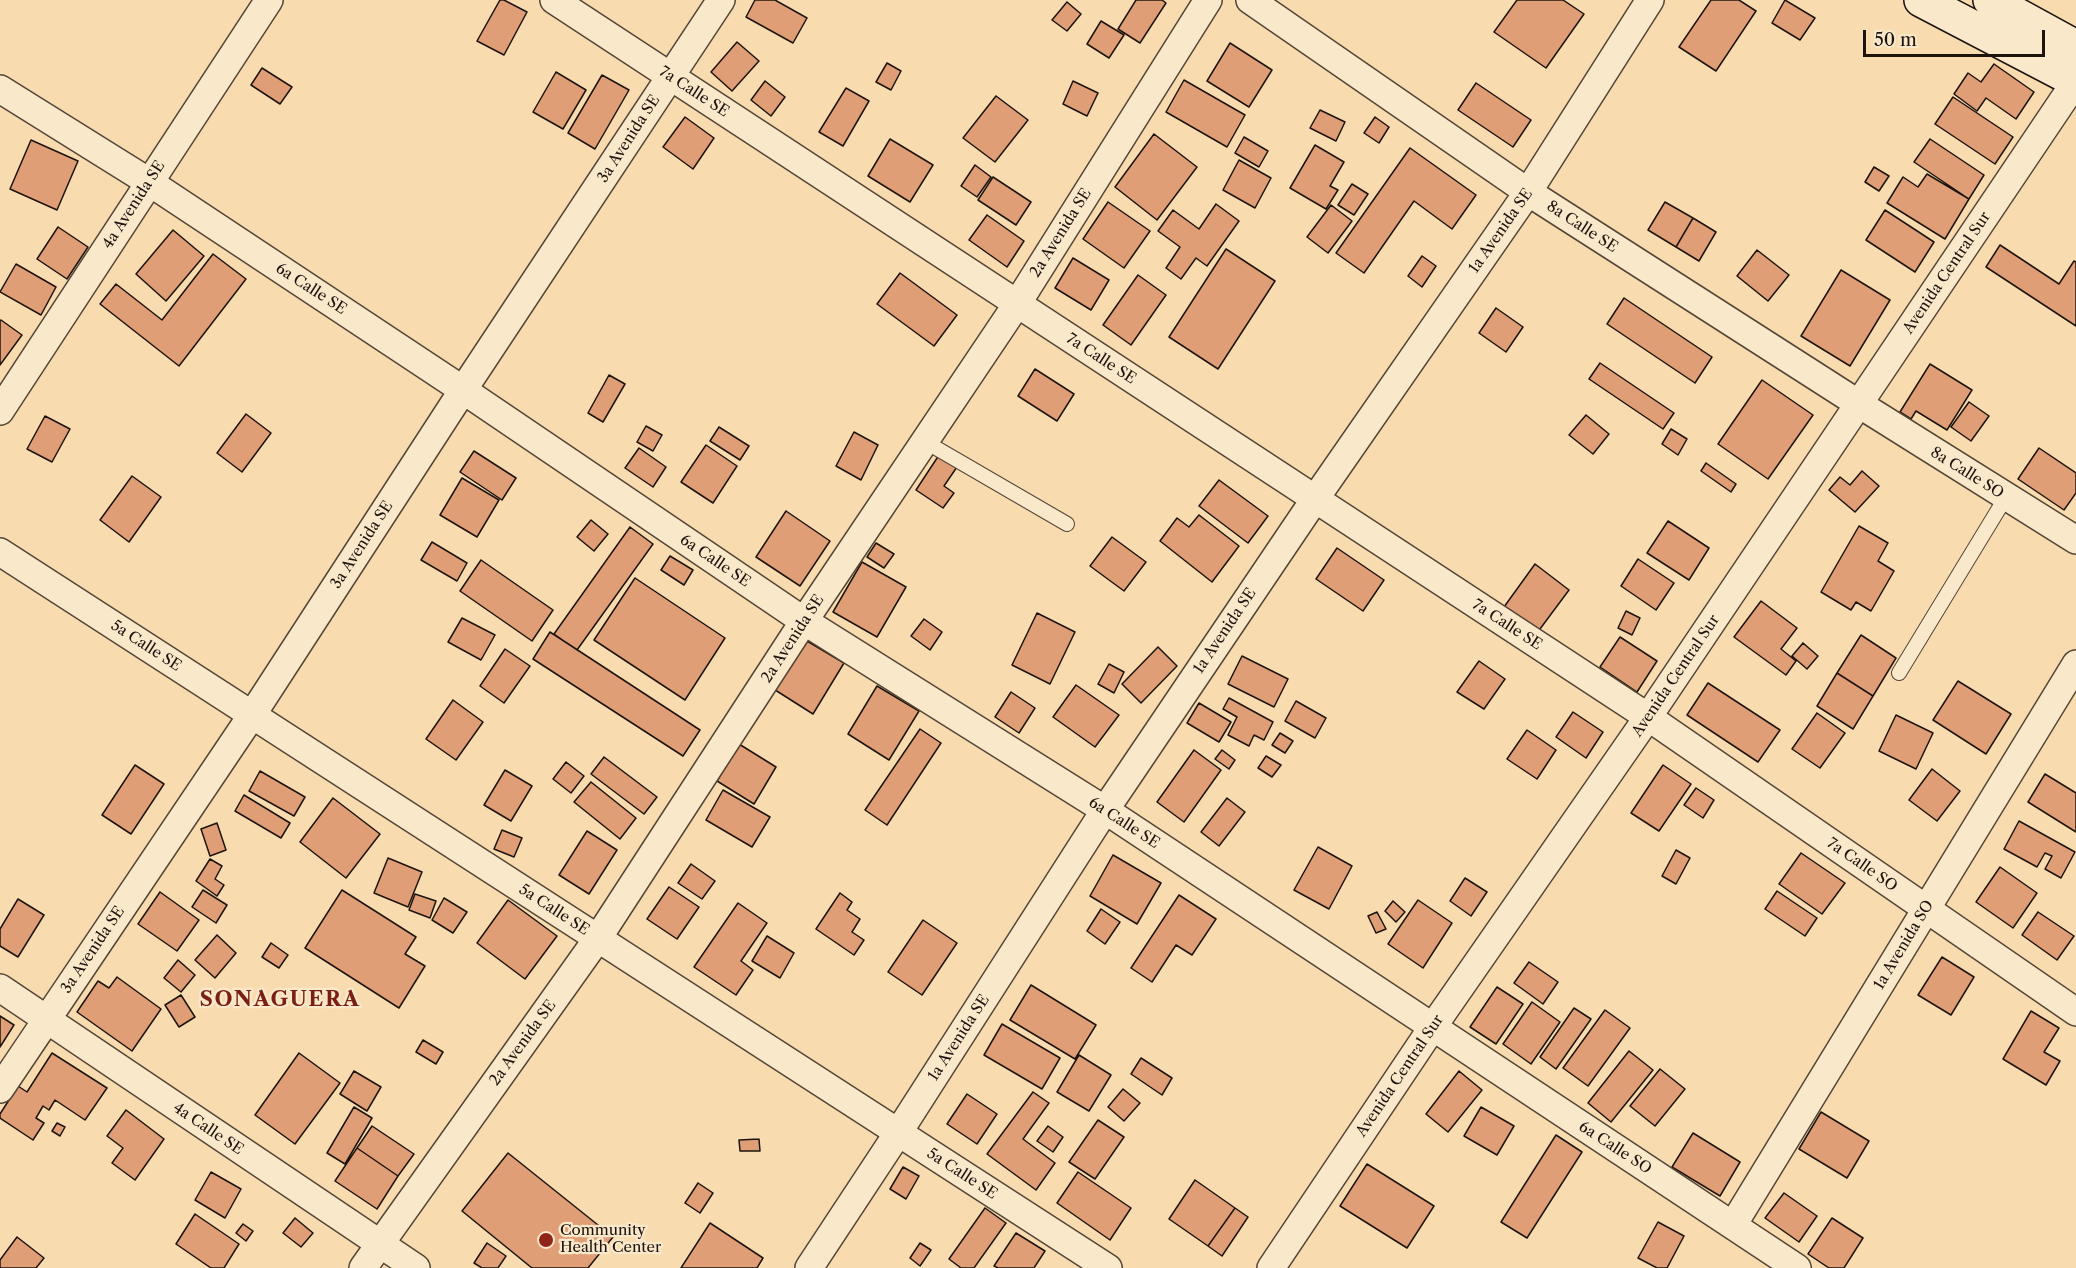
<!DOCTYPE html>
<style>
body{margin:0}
#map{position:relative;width:2076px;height:1268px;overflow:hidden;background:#f8dcaf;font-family:"Libre Caslon Text",serif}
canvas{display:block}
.scale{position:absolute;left:1863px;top:30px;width:182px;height:27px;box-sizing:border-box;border:3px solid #1d140d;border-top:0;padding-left:8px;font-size:18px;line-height:21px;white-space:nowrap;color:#1d140d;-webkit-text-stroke:4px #fae8cb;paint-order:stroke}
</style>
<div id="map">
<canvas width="2076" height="1268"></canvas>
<div class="scale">50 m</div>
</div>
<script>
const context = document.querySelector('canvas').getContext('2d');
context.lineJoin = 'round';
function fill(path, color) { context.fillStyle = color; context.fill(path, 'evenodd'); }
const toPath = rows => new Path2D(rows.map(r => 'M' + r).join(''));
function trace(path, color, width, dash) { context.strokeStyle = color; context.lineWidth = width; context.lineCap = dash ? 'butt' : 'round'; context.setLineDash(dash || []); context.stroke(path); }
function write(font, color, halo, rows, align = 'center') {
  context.font = font + ' "Libre Caslon Text",serif'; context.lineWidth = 4.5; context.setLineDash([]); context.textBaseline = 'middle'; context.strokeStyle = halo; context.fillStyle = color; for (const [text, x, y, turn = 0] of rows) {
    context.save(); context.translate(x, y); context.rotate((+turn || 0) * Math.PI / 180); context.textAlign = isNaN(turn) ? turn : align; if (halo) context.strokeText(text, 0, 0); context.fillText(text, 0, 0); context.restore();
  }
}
const building = toPath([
 [500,0,504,0,527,12,504,55,477,41,500,0],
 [755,0,775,0,807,18,793,43,746,17,755,0],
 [1136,0,1162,0,1166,3,1140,43,1118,29,1136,0],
 [1517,0,1563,0,1584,14,1546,68,1494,32,1517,0],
 [1711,0,1739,0,1756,11,1716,71,1679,47,1711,0],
 [1785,0,1815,18,1800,40,1772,23,1785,0],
 [1067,2,1081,14,1067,31,1052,20,1067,2],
 [1101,21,1124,35,1109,58,1087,44,1101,21],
 [737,42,759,61,732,91,711,72,737,42],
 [1230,43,1272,70,1249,107,1207,81,1230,43],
 [887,63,901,71,891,90,876,82,887,63],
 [1994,64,2034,92,2016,119,1986,98,1977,111,1954,94,1968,73,1981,82,1994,64],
 [262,68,292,87,280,104,251,85,262,68],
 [556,72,586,90,563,129,533,112,556,72],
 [602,75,629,90,595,149,568,133,602,75],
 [1184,80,1245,115,1227,147,1166,112,1184,80],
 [765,81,785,97,771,116,751,100,765,81],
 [1073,81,1098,93,1087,116,1063,104,1073,81],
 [1476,83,1531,120,1513,147,1458,110,1476,83],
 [846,88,869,101,843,146,819,132,846,88],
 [996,96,1028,120,995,162,963,138,996,96],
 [1953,97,2013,137,1995,164,1935,124,1953,97],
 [1320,110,1345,122,1336,141,1310,128,1320,110],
 [685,117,714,138,693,169,663,147,685,117],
 [1375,117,1389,127,1379,143,1364,133,1375,117],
 [1154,134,1197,167,1157,220,1115,187,1154,134],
 [1244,137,1268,151,1259,167,1235,153,1244,137],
 [890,139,933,165,910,202,868,176,890,139],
 [1930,139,1984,175,1969,199,1914,162,1930,139],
 [31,140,78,161,57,210,10,189,31,140],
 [1315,145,1344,162,1330,186,1338,190,1326,209,1290,188,1315,145],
 [1410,148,1476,195,1452,229,1414,201,1364,273,1336,253,1410,148],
 [1239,160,1271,178,1255,208,1223,190,1239,160],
 [975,165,991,177,977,197,961,186,975,165],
 [1874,167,1889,176,1879,191,1865,182,1874,167],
 [1927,174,1969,199,1945,239,1887,203,1903,177,1918,187,1927,174],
 [993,177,1031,202,1016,225,978,200,993,177],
 [1352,184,1368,194,1354,215,1338,205,1352,184],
 [1108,202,1150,231,1124,268,1083,239,1108,202],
 [1665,202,1693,218,1676,247,1648,230,1665,202],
 [1216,204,1239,221,1207,266,1196,258,1181,279,1166,268,1180,247,1158,231,1173,210,1199,229,1216,204],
 [1331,205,1352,221,1328,253,1307,237,1331,205],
 [1885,210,1934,242,1915,272,1866,240,1885,210],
 [987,215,1024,241,1007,267,969,240,987,215],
 [1693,218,1716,232,1699,261,1676,247,1693,218],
 [58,227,88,247,67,279,37,259,58,227],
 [173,230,204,256,166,301,136,274,173,230],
 [2000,245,2059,284,2074,261,2076,262,2076,326,1986,267,2000,245],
 [1226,249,1275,281,1218,369,1169,337,1226,249],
 [1757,250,1789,275,1768,301,1737,276,1757,250],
 [213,254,246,279,179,366,100,304,116,284,162,320,213,254],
 [1422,256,1436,266,1422,287,1408,276,1422,256],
 [1073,258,1109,280,1091,310,1055,288,1073,258],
 [16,264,56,287,41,315,0,292,16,264],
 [1841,270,1890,300,1850,366,1801,336,1841,270],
 [900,273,957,315,934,346,877,304,900,273],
 [1138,275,1166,295,1131,345,1103,325,1138,275],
 [1624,298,1712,357,1695,383,1607,324,1624,298],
 [1496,308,1523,327,1506,352,1479,333,1496,308],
 [1,320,22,335,0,365,0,321,1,320],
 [1600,363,1674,413,1663,429,1589,379,1600,363],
 [1930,364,1972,390,1947,430,1916,411,1911,419,1900,412,1930,364],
 [1035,369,1074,394,1057,421,1018,396,1035,369],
 [609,375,625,384,603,422,588,413,609,375],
 [1762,380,1813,415,1768,479,1718,444,1762,380],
 [1969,402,1989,416,1971,441,1951,427,1969,402],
 [246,414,271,433,242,472,217,453,246,414],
 [1586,415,1609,434,1593,454,1569,435,1586,415],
 [45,416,70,429,52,462,27,449,45,416],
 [646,426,662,435,653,451,637,442,646,426],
 [719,427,749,446,740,460,710,441,719,427],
 [1671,429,1687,439,1678,455,1662,444,1671,429],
 [854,432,878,445,861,480,836,466,854,432],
 [706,445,737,466,713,503,681,482,706,445],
 [639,448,666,467,653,487,625,468,639,448],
 [2039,448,2076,473,2076,493,2064,510,2018,479,2039,448],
 [474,451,516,478,502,500,460,472,474,451],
 [941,452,959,464,944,486,954,493,943,508,916,490,941,452],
 [1706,463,1736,484,1731,492,1701,471,1706,463],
 [1862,471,1879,486,1855,512,1829,490,1840,477,1850,485,1862,471],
 [132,476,161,497,129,542,100,520,132,476],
 [462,478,499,500,477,537,440,515,462,478],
 [1219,480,1268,516,1248,543,1199,506,1219,480],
 [786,511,830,541,800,586,756,557,786,511],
 [1199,515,1239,546,1212,582,1160,541,1177,518,1189,527,1199,515],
 [591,520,608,534,594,551,577,537,591,520],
 [1668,521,1709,548,1689,580,1647,553,1668,521],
 [1859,526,1888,543,1878,561,1894,571,1871,611,1856,602,1851,610,1821,592,1859,526],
 [630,527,653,544,577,650,554,634,630,527],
 [1112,537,1146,562,1124,591,1090,566,1112,537],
 [432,542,467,563,457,581,421,560,432,542],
 [876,543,894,554,884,568,867,557,876,543],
 [1337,548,1384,580,1363,611,1316,579,1337,548],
 [670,556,693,570,684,585,661,570,670,556],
 [1638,559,1674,583,1656,610,1621,586,1638,559],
 [481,560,553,610,532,641,460,591,481,560],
 [862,562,906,587,877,637,833,612,862,562],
 [1535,564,1569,590,1537,633,1504,607,1535,564],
 [635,578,725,638,685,700,594,640,635,578],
 [1761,601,1797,628,1781,649,1796,661,1786,675,1734,637,1761,601],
 [1626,611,1640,618,1632,635,1618,628,1626,611],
 [1037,613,1075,632,1050,684,1012,665,1037,613],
 [462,618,495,635,481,660,448,642,462,618],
 [924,619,942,632,930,650,911,636,924,619],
 [550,632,700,730,683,756,533,659,550,632],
 [1861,635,1896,658,1873,696,1837,673,1861,635],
 [1620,637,1657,661,1637,692,1600,667,1620,637],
 [802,638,844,663,813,714,772,688,802,638],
 [1803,643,1818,656,1807,669,1792,656,1803,643],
 [1158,647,1177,666,1141,703,1122,684,1158,647],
 [505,649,530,666,504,703,480,686,505,649],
 [1242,656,1288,679,1274,707,1228,684,1242,656],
 [1479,661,1505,679,1484,709,1457,692,1479,661],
 [1109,664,1124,672,1114,693,1098,684,1109,664],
 [1837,673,1873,696,1853,729,1817,706,1837,673],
 [1958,681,2011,714,1986,754,1933,720,1958,681],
 [1708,683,1780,730,1758,762,1687,715,1708,683],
 [1076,685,1119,715,1095,747,1053,717,1076,685],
 [877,686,919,711,889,760,848,734,877,686],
 [1011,692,1035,708,1019,733,995,717,1011,692],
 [1229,698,1273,722,1264,740,1254,735,1249,746,1228,735,1237,717,1223,709,1229,698],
 [453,700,483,722,456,760,426,739,453,700],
 [1296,701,1326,718,1315,738,1285,721,1296,701],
 [1199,703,1231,722,1219,742,1187,723,1199,703],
 [1573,712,1603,732,1586,758,1556,737,1573,712],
 [1817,713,1845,733,1820,768,1792,749,1817,713],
 [1896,715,1933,733,1916,769,1879,751,1896,715],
 [920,729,941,743,887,825,865,810,920,729],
 [1527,730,1556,750,1537,779,1507,759,1527,730],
 [1280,733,1293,741,1285,753,1272,745,1280,733],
 [739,744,776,767,754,804,717,781,739,744],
 [1194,750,1221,770,1184,822,1157,802,1194,750],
 [1222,750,1235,760,1229,769,1215,759,1222,750],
 [1266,756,1281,765,1272,777,1258,768,1266,756],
 [604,757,657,797,644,814,591,774,604,757],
 [566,762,584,776,571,793,553,779,566,762],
 [135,765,164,784,131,834,102,815,135,765],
 [1663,765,1691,784,1659,831,1631,813,1663,765],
 [1932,769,1960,791,1937,821,1909,800,1932,769],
 [505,770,532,786,511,821,484,805,505,770],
 [260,771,305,797,294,816,249,791,260,771],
 [2045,774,2076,793,2076,832,2028,802,2045,774],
 [591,782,636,818,620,839,574,802,591,782],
 [1696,788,1714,800,1703,818,1684,805,1696,788],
 [723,790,770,817,752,847,706,820,723,790],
 [244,795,290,823,281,838,235,811,244,795],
 [333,798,380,834,346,878,300,842,333,798],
 [1227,798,1245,812,1219,846,1201,832,1227,798],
 [2019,821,2075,852,2061,878,2045,869,2052,856,2045,853,2037,867,2004,849,2019,821],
 [217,823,226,850,210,856,201,829,217,823],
 [502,830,522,838,514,857,494,849,502,830],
 [587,831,617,850,589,894,559,875,587,831],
 [1318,847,1352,866,1329,909,1294,890,1318,847],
 [1676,850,1690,858,1676,884,1662,876,1676,850],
 [1801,853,1845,883,1822,914,1779,884,1801,853],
 [1113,855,1161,883,1137,924,1090,896,1113,855],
 [388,858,422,872,408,907,374,893,388,858],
 [210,859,222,866,215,879,224,885,217,896,196,881,210,859],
 [691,864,715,881,702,899,678,883,691,864],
 [2000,867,2037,893,2013,928,1976,902,2000,867],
 [1465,878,1487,892,1471,916,1450,901,1465,878],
 [669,887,699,907,677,939,647,919,669,887],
 [203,890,227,905,216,923,192,907,203,890],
 [342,890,416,937,405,954,425,966,399,1008,305,948,342,890],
 [1777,891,1817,918,1805,936,1765,909,1777,891],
 [160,892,199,920,177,951,138,924,160,892],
 [840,893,852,902,847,910,860,919,852,932,864,940,854,955,816,929,840,893],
 [415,894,436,901,430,918,409,910,415,894],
 [1179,895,1216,919,1192,955,1176,945,1152,982,1131,968,1179,895],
 [444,898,467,912,453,933,432,920,444,898],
 [18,899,44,915,18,957,0,946,0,929,18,899],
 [508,900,557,936,525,979,477,943,508,900],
 [1418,900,1452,923,1423,968,1388,944,1418,900],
 [1393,901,1405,912,1396,922,1385,911,1393,901],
 [738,903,767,923,741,961,753,970,736,995,694,967,738,903],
 [1101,909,1120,922,1105,944,1087,931,1101,909],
 [1377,912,1386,929,1376,933,1368,916,1377,912],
 [2038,912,2074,936,2057,960,2022,935,2038,912],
 [923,920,957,943,922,995,888,972,923,920],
 [217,935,236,953,215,978,195,960,217,935],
 [767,936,794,953,780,978,752,961,767,936],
 [271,943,288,955,279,968,262,957,271,943],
 [1942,957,1974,977,1951,1015,1918,995,1942,957],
 [178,960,195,975,181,992,164,978,178,960],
 [1529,962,1558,982,1543,1004,1514,983,1529,962],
 [117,977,161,1009,132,1051,77,1012,98,981,109,988,117,977],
 [1031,985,1096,1025,1075,1059,1010,1020,1031,985],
 [1497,987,1523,1004,1496,1044,1470,1027,1497,987],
 [181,995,195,1017,179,1027,165,1005,181,995],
 [1532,1002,1560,1022,1531,1064,1503,1044,1532,1002],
 [1574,1008,1591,1019,1556,1069,1540,1057,1574,1008],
 [1605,1010,1630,1028,1588,1086,1563,1068,1605,1010],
 [2031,1011,2059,1028,2044,1052,2060,1061,2046,1085,2003,1059,2031,1011],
 [0,1016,14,1025,0,1047,0,1016],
 [1002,1024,1060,1058,1042,1089,984,1055,1002,1024],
 [423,1040,443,1052,436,1064,416,1052,423,1040],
 [1629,1051,1653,1070,1611,1122,1588,1103,1629,1051],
 [52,1053,107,1088,85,1120,55,1100,49,1110,43,1106,36,1118,44,1123,33,1140,0,1118,0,1114,18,1086,27,1092,52,1053],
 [299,1053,340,1083,295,1144,255,1115,299,1053],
 [1079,1055,1111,1075,1089,1111,1057,1092,1079,1055],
 [1141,1058,1172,1078,1162,1095,1131,1074,1141,1058],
 [1660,1069,1685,1089,1655,1126,1630,1106,1660,1069],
 [354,1071,381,1087,367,1111,340,1094,354,1071],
 [1459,1071,1482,1090,1448,1132,1426,1114,1459,1071],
 [1123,1089,1140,1103,1124,1121,1108,1107,1123,1089],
 [1033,1092,1049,1103,1023,1139,1055,1163,1036,1190,987,1154,1033,1092],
 [967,1094,997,1114,977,1144,947,1124,967,1094],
 [354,1107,372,1118,345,1164,327,1153,354,1107],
 [1481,1107,1514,1126,1497,1155,1464,1136,1481,1107],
 [126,1110,164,1139,135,1180,112,1163,123,1148,107,1136,126,1110],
 [1821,1112,1869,1141,1847,1178,1799,1149,1821,1112],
 [1098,1120,1124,1137,1095,1179,1069,1162,1098,1120],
 [57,1123,65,1127,60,1136,52,1131,57,1123],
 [372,1126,414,1154,398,1176,357,1148,372,1126],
 [1048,1126,1063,1137,1053,1152,1037,1141,1048,1126],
 [1693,1133,1740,1162,1720,1196,1672,1167,1693,1133],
 [1556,1135,1582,1152,1527,1238,1501,1222,1556,1135],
 [759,1139,760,1151,740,1151,739,1140,759,1139],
 [357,1148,398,1176,377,1209,335,1181,357,1148],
 [508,1153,613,1237,588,1268,532,1268,462,1211,508,1153],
 [1367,1164,1434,1206,1407,1248,1340,1206,1367,1164],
 [903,1167,919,1176,906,1199,890,1189,903,1167],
 [211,1172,241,1189,225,1218,195,1200,211,1172],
 [1078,1172,1131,1208,1110,1240,1057,1203,1078,1172],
 [1195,1180,1235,1208,1208,1246,1169,1219,1195,1180],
 [698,1183,713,1193,700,1213,685,1203,698,1183],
 [1784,1193,1817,1216,1799,1242,1765,1218,1784,1193],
 [985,1208,1006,1223,974,1268,961,1268,949,1259,985,1208],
 [1235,1208,1248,1217,1222,1256,1208,1246,1235,1208],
 [195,1214,239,1244,224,1268,211,1268,176,1244,195,1214],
 [295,1218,313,1233,301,1247,283,1233,295,1218],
 [1832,1218,1863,1238,1844,1268,1829,1268,1808,1254,1832,1218],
 [1658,1222,1684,1236,1667,1268,1657,1268,1638,1258,1658,1222],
 [710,1223,763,1258,757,1268,681,1268,710,1223],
 [243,1224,253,1231,246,1241,236,1233,243,1224],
 [1016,1233,1045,1251,1034,1268,998,1268,994,1266,1016,1233],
 [17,1237,44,1258,36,1268,0,1268,0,1260,17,1237],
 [487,1243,506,1256,498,1268,482,1268,474,1263,487,1243],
 [920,1243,931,1250,920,1266,910,1258,920,1243]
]);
const service = toPath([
 [924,441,1067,524],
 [1899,673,2006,497]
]);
const minor = toPath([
 [554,0,1648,717,2076,1012],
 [1250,0,1528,192,1859,404,2076,540],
 [0,89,149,182,463,390,804,621,1105,810,1797,1268],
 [0,411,269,0],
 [0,552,1108,1268],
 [0,988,416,1268],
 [0,1089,252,715,463,390,721,0],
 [1733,1225,2076,664],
 [363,1268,598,938,804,621,1017,304,1208,0],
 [809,1268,898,1133,1105,810,1315,499,1528,192,1650,0],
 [1271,1268,1432,1028,1648,717,2076,81]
]);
const secondary = toPath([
 [1921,0,2076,81],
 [1990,0,2076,47]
]);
const markers = [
 [546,1240,8,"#8f2418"]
];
const streetNames = [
 ["7a Calle SE",694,92,33],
 ["3a Avenida SE",629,139,-57],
 ["4a Avenida SE",134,205,-57],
 ["8a Calle SE",1582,227,33],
 ["1a Avenida SE",1501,231,-55],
 ["2a Avenida SE",1061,233,-58],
 ["Avenida Central Sur",1947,273,-56],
 ["6a Calle SE",311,289,33],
 ["7a Calle SE",1101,359,33],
 ["8a Calle SO",1967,473,32],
 ["3a Avenida SE",362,545,-57],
 ["6a Calle SE",715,561,34],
 ["7a Calle SE",1507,625,33],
 ["1a Avenida SE",1225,631,-56],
 ["2a Avenida SE",793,639,-57],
 ["5a Calle SE",146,646,33],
 ["Avenida Central Sur",1676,676,-56],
 ["6a Calle SE",1124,823,33],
 ["7a Calle SO",1862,865,35],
 ["5a Calle SE",554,910,33],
 ["1a Avenida SO",1904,945,-59],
 ["3a Avenida SE",93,950,-56],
 ["1a Avenida SE",959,1038,-57],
 ["2a Avenida SE",523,1043,-54],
 ["Avenida Central Sur",1400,1076,-56],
 ["4a Calle SE",208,1129,34],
 ["6a Calle SO",1615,1148,33],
 ["5a Calle SE",962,1174,33]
];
const poiNames = [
 ["Community",560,1231],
 ["Health Center",560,1248]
];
const districtNames = [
 ["SONAGUERA",280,1000]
];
fill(building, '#e09e76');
trace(building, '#1d140d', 1.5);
trace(service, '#544636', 16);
trace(minor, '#544636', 30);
trace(secondary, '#1d140d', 36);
trace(service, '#fae8cb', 14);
trace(minor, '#fae8cb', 27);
trace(secondary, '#fae8cb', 33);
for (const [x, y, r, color] of markers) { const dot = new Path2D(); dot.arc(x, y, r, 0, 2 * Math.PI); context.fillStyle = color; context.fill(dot); trace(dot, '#fae8cb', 2); }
write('15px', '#1d140d', '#fae8cb', streetNames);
write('15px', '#1d140d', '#fae8cb', poiNames, 'left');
context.letterSpacing = '1.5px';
write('bold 21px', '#7a1f14', '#fae8cb', districtNames);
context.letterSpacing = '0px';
</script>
